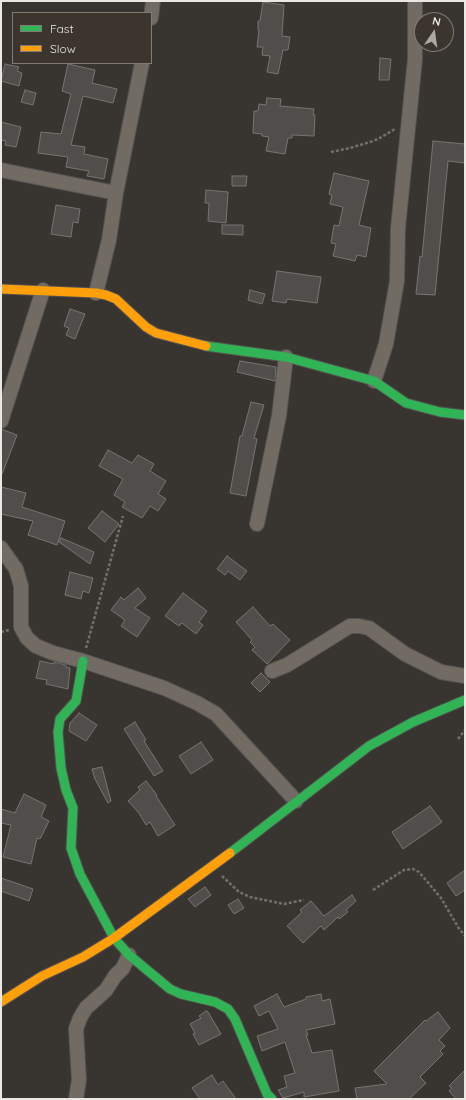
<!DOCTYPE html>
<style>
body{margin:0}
#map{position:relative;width:466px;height:1100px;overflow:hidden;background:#383531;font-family:Quicksand,sans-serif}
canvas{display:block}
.frame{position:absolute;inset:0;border:2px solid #ebe7e2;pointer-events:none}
.legend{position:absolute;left:12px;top:12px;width:140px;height:52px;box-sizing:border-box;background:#3b352e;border:1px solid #817c76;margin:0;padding:5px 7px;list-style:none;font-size:12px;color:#ebe7e2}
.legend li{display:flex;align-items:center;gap:8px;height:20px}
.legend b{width:20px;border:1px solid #817c76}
.north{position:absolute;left:414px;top:12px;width:40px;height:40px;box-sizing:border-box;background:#3b352e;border:1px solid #817c76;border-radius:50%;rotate:13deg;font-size:11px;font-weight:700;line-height:16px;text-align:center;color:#ebe7e2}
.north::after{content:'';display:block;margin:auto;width:14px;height:18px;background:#aca9a4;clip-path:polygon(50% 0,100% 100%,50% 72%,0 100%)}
</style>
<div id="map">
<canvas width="466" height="1100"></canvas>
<div class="frame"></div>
<ul class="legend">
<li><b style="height:5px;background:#30b455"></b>Fast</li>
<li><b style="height:5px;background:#ff9f0a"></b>Slow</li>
</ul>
<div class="north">N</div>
</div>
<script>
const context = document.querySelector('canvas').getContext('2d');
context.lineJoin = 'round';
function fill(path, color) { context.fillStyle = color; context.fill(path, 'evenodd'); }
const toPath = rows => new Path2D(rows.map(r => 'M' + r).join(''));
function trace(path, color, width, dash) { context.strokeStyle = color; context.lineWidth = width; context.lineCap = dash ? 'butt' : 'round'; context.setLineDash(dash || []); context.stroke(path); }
const building = toPath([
 [263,2,284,5,282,36,290,37,288,50,283,50,278,74,267,72,270,56,262,55,263,47,257,47,259,30,258,30,258,21,260,21,263,2],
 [380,58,391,59,389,80,379,80,380,58],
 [5,64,19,67,17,71,22,73,19,86,1,81,5,64],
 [68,64,95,70,92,83,117,89,113,103,83,96,71,145,85,147,84,154,108,159,104,179,87,176,89,171,66,167,68,157,38,153,41,132,61,134,71,94,62,91,68,64],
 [25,90,36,93,33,105,21,102,25,90],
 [267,98,281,99,280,106,314,109,313,115,315,115,314,136,292,135,292,138,288,138,285,154,266,151,269,137,262,136,262,134,253,133,254,111,258,111,259,104,266,105,267,98],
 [1,122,21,127,16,147,5,145,6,141,1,140,1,122],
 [433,141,465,144,465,163,448,161,435,295,416,294,420,256,422,257,433,141],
 [334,173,369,181,359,225,371,228,366,257,357,255,355,261,333,256,336,244,331,243,334,225,339,226,343,207,330,204,332,195,329,194,334,173],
 [232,176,247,176,246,186,232,186,232,176],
 [206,190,228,192,226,223,208,221,209,203,205,203,206,190],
 [56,205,80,209,78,223,73,222,71,237,51,234,56,205],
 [222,225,243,225,243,235,222,234,222,225],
 [277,271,321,277,317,303,287,299,286,303,272,301,277,271],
 [250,290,265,294,262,304,248,300,250,290],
 [70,309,85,314,75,339,66,335,69,328,64,326,70,309],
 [240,361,276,367,275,381,237,372,240,361],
 [251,402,264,405,254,438,257,439,246,496,230,493,240,436,242,436,251,402],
 [1,429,17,435,2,474,1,474,1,429],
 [108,450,132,463,138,455,154,464,150,471,166,481,158,494,166,499,158,511,150,506,142,518,122,507,125,502,114,495,123,479,99,466,108,450],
 [1,487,26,493,22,507,65,521,57,545,28,535,33,521,1,514,1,487],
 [102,511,119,524,105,542,88,528,102,511],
 [61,538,94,552,90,564,59,542,61,538],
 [227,556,247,571,240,580,228,571,225,575,217,569,227,556],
 [70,572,93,578,89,593,83,591,81,599,65,595,70,572],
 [138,588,146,598,135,608,150,618,137,637,121,626,125,620,111,610,121,597,124,600,138,588],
 [183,593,207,611,199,622,203,625,196,634,182,623,179,626,165,616,183,593],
 [253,607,270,626,273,624,290,640,267,664,252,650,255,647,250,642,252,640,236,622,253,607],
 [40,661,54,664,54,662,66,665,66,667,70,668,68,689,46,684,47,680,36,678,40,661],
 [261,673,270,682,260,692,251,683,261,673],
 [79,713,97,725,86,741,69,731,70,723,79,713],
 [135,722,146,740,144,741,163,771,154,776,124,729,135,722],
 [201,742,213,760,191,774,179,756,201,742],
 [102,767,111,801,108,803,95,779,92,769,102,767],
 [146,781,157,795,156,796,175,825,158,836,150,822,146,825,139,813,128,801,140,790,138,787,146,781],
 [24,794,46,805,41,817,49,821,40,839,37,838,31,864,3,857,11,825,1,823,1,809,15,813,24,794],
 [430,806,442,822,403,849,392,832,430,806],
 [465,870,465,890,456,896,447,883,465,870],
 [1,878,33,889,29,901,1,891,1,878],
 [205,887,211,895,195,907,188,899,205,887],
 [352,895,356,901,346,910,348,912,339,919,338,917,324,930,321,926,303,943,287,926,302,912,300,910,311,901,324,916,352,895],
 [238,899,244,908,234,914,228,905,238,899],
 [277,994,284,1007,306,999,306,997,321,994,322,1001,330,999,335,1024,306,1030,308,1035,306,1035,312,1053,332,1050,339,1091,304,1097,304,1092,283,1098,278,1090,287,1087,284,1076,295,1073,285,1042,262,1051,257,1036,278,1029,269,1011,259,1016,254,1006,277,994],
 [206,1011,208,1012,221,1034,199,1045,193,1034,195,1033,190,1024,201,1018,199,1016,206,1011],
 [438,1012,450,1028,439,1040,445,1046,440,1051,443,1054,420,1077,426,1083,409,1099,357,1099,355,1088,387,1084,374,1071,425,1020,426,1021,438,1012],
 [465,1070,465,1099,456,1099,449,1091,452,1088,449,1086,465,1070],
 [212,1075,218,1085,223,1081,236,1099,200,1099,192,1088,212,1075]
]);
const path = toPath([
 [331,152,350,148,370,142,378,139,395,129],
 [1,632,9,630],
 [86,648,123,516],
 [458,739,465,730],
 [222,876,239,892,250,897,284,904,304,900],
 [373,890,404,870,413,869,419,872,441,898,458,927,465,936]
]);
const street = toPath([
 [151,18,153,1],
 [1,170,116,193],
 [96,293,109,240,116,193,142,63],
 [374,381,386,344,397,281,398,228,415,59,415,1],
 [1,421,43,290],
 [257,524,279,416,286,357],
 [1,548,16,569,21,586,21,627,27,638,36,646,53,653,83,661,164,688,197,703,216,714,296,801],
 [272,671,287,665,350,626,359,626,369,628,405,654,441,672,465,676],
 [76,1099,79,1080,76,1029,80,1018,86,1008,106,990,115,976,123,968,129,955]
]);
const fast = toPath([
 [206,346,286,357,374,381,406,403,440,412,465,415],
 [83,661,76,701,60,719,58,732,61,768,66,790,73,808,71,848,80,874,114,938,129,955,170,989,181,994,215,1002,228,1009,235,1019,267,1094,272,1099],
 [230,853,369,746,413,722,465,700]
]);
const slow = toPath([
 [1,289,96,293,106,295,116,299,146,327,156,333,206,346],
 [1,1002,42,976,83,957,114,938,230,853]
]);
fill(building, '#504d4a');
trace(building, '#777471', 1);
trace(street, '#54514e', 16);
trace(fast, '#54514e', 11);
trace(slow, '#54514e', 11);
trace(path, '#746f69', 2.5, [3, 2]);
trace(street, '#716b64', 14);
trace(fast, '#30b455', 9);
trace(slow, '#ff9f0a', 9);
</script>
